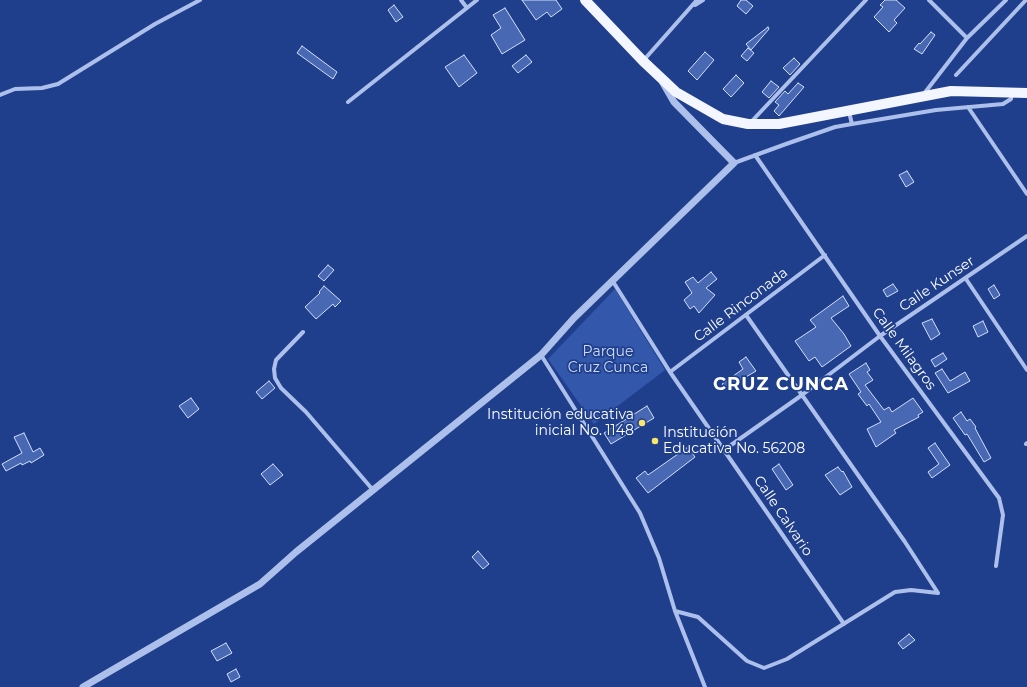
<!DOCTYPE html>
<meta charset="utf-8">
<style>
body{margin:0}
canvas{display:block;background:#1f3f8d}
</style>
<canvas width="1027" height="687"></canvas>
<script>
const context = document.querySelector('canvas').getContext('2d');
context.lineJoin = 'round';
function fill(path, color) { context.fillStyle = color; context.fill(path, 'evenodd'); }
const toPath = rows => new Path2D(rows.map(r => 'M' + r).join(''));
function trace(path, color, width, dash) { context.strokeStyle = color; context.lineWidth = width; context.lineCap = dash ? 'butt' : 'round'; context.setLineDash(dash || []); context.stroke(path); }
function write(font, color, halo, rows, align = 'center') {
  context.font = font + ' Montserrat,sans-serif'; context.lineWidth = 3.5; context.setLineDash([]); context.textBaseline = 'middle'; context.strokeStyle = halo; context.fillStyle = color; for (const [text, x, y, turn = 0] of rows) {
    context.save(); context.translate(x, y); context.rotate((+turn || 0) * Math.PI / 180); context.textAlign = isNaN(turn) ? turn : align; if (halo) context.strokeText(text, 0, 0); context.fillText(text, 0, 0); context.restore();
  }
}
const green = toPath([
 [615,289,665,370,594,424,548,359]
]);
const building = toPath([
 [522,0,556,0,562,9,551,17,547,12,536,20,522,0],
 [741,0,746,0,753,6,746,14,737,6,741,0],
 [885,0,896,0,905,8,894,20,897,23,889,32,874,17,883,7,880,5,885,0],
 [394,5,403,17,396,22,388,10,394,5],
 [505,8,525,40,502,54,491,35,501,28,493,15,505,8],
 [768,27,769,29,751,50,746,44,768,27],
 [931,32,935,35,922,54,914,49,919,43,920,44,931,32],
 [302,46,337,72,333,79,297,53,302,46],
 [748,48,754,53,747,61,741,56,748,48],
 [705,52,714,60,697,80,688,71,705,52],
 [464,55,477,73,459,87,445,67,464,55],
 [526,55,532,62,518,73,512,66,526,55],
 [794,58,800,64,790,75,783,68,794,58],
 [736,75,744,83,731,97,723,89,736,75],
 [771,81,779,87,769,98,762,92,771,81],
 [798,83,804,87,779,116,774,111,779,105,775,102,785,91,788,94,798,83],
 [907,171,914,182,906,187,899,175,907,171],
 [328,265,334,270,324,281,318,276,328,265],
 [711,272,717,279,706,288,715,295,699,313,694,306,690,309,684,300,692,293,685,282,693,277,698,283,711,272],
 [893,284,898,291,887,297,883,290,893,284],
 [994,285,1000,295,994,299,988,289,994,285],
 [324,286,341,301,335,307,333,304,316,319,305,307,320,293,319,292,324,286],
 [843,296,849,306,831,318,844,334,851,346,822,367,815,357,809,361,795,341,816,327,810,320,843,296],
 [932,319,940,334,931,340,922,323,932,319],
 [983,321,988,332,978,337,973,326,983,321],
 [943,353,947,359,935,367,931,360,943,353],
 [746,357,756,371,726,389,722,384,743,369,739,362,746,357],
 [866,363,870,370,867,372,873,380,865,385,884,410,889,407,892,412,913,398,923,412,918,415,919,417,894,430,896,433,876,447,867,429,881,422,869,404,867,406,858,394,861,392,849,374,866,363],
 [942,369,950,381,965,372,970,381,948,393,935,373,942,369],
 [269,381,275,388,262,399,256,392,269,381],
 [191,398,199,409,188,418,179,406,191,398],
 [647,406,654,418,611,444,604,433,647,406],
 [961,412,967,421,970,419,976,427,975,428,991,458,984,462,967,434,965,435,953,418,961,412],
 [24,433,33,452,40,448,44,455,31,463,30,461,22,465,21,463,6,471,2,464,22,453,14,437,24,433],
 [935,443,950,465,932,478,928,472,939,464,928,448,935,443],
 [688,447,695,457,648,493,636,478,645,471,648,475,688,447],
 [273,464,283,475,270,485,261,474,273,464],
 [779,464,793,485,786,490,772,469,779,464],
 [838,467,842,472,843,471,852,487,840,495,825,475,838,467],
 [478,551,489,564,483,569,472,557,478,551],
 [909,634,915,640,903,649,898,643,909,634],
 [226,643,232,653,217,661,211,651,226,643],
 [236,669,240,677,231,682,227,674,236,669]
]);
const minor = toPath([
 [461,0,467,8],
 [695,5,703,0],
 [967,38,1006,0],
 [643,61,697,0],
 [956,75,1026,0],
 [0,95,15,89,42,88,58,84,155,24,200,0],
 [923,95,967,38,929,0],
 [348,102,477,0],
 [968,107,1027,194],
 [751,122,866,0],
 [852,124,936,110,1003,104,1011,99,1012,93],
 [755,155,880,336,999,498,1003,515,996,566],
 [734,163,786,144,835,127,852,124,849,112],
 [966,279,1027,370],
 [612,280,670,372,844,624],
 [746,315,905,542,938,593],
 [303,332,276,360,274,369,275,378,281,388,306,412,373,490],
 [541,355,640,513,659,558,675,611,705,687],
 [670,372,825,255],
 [1026,444,1027,443],
 [724,450,802,395,880,336,1027,236],
 [675,611,698,617,747,661,764,668,787,659,895,592,911,590,938,593]
]);
const tertiary = toPath([
 [83,687,260,584,296,552,541,355,574,318,734,163,674,102,663,83]
]);
const primary = toPath([
 [585,0,643,61,676,92,723,119,748,124,779,124,951,91,1027,93]
]);
const markers = [
 [642,423,4,"#fae66d"],
 [655,441,4,"#fae66d"]
];
const streetNames = [
 ["Calle Kunser",937,284,-34],
 ["Calle Rinconada",741,305,-37],
 ["Calle Milagros",904,349,54],
 ["Calle Calvario",783,516,56]
];
const parkNames = [
 ["Parque",608,352],
 ["Cruz Cunca",608,368]
];
const poiNames = [
 ["Institución educativa",634,415],
 ["inicial No. 1148",634,431],
 ["Institución",663,433,"left"],
 ["Educativa No. 56208",663,449,"left"]
];
const districtNames = [
 ["CRUZ CUNCA",781,385]
];
fill(green, '#3357aa');
fill(building, '#4868b4');
trace(building, '#d2def9', 1);
trace(minor, '#adc0ec', 4);
trace(tertiary, '#adc0ec', 7);
trace(primary, '#f3f5ff', 10);
for (const [x, y, r, color] of markers) { const dot = new Path2D(); dot.arc(x, y, r, 0, 2 * Math.PI); context.fillStyle = color; context.fill(dot); trace(dot, '#1f3f8d', 1.5); }
write('14px', '#fff', '#1f3f8d', streetNames);
write('14px', '#d2def9', '#1f3f8d', parkNames);
write('14px', '#fff', '#1f3f8d', poiNames, 'right');
context.letterSpacing = '1px';
write('bold 18px', '#fff', '#1f3f8d', districtNames);
context.letterSpacing = '0px';
</script>
